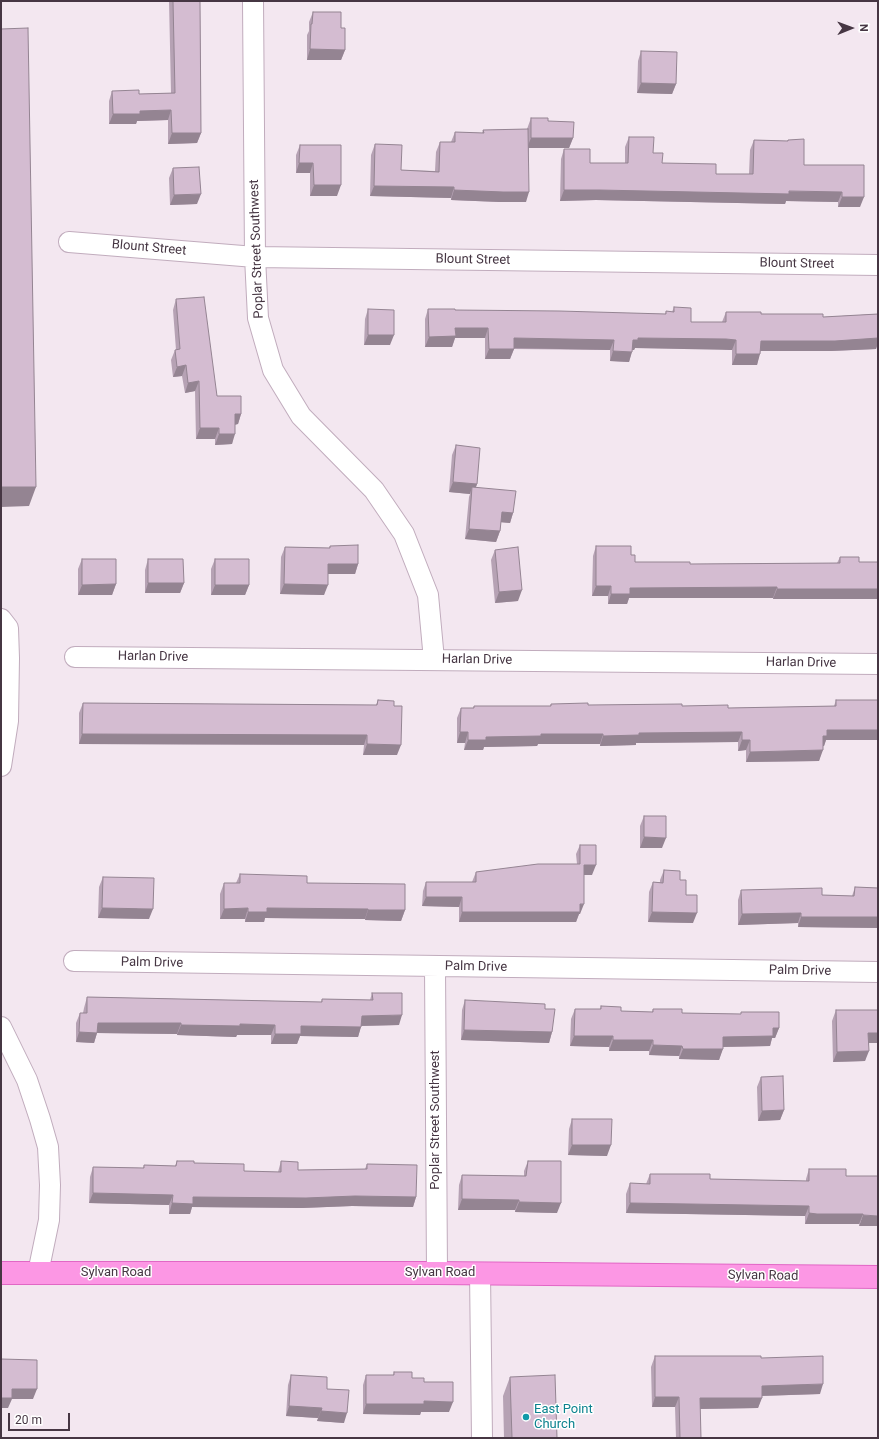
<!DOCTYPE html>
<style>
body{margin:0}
#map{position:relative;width:879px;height:1439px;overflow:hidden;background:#f3e7f0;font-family:Roboto,sans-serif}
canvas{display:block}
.frame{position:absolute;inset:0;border:2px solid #463643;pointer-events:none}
.north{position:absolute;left:831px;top:8px;width:40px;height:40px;-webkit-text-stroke:3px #fff;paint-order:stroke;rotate:89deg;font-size:11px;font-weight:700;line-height:16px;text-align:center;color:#463643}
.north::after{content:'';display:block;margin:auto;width:14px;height:18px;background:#463643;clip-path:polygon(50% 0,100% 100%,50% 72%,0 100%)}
.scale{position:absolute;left:8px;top:1413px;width:62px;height:18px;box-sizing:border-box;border:2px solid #463643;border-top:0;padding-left:5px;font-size:12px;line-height:14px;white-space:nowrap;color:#463643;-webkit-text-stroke:3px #fff;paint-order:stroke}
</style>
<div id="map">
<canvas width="879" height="1439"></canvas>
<div class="frame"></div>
<div class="north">N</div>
<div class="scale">20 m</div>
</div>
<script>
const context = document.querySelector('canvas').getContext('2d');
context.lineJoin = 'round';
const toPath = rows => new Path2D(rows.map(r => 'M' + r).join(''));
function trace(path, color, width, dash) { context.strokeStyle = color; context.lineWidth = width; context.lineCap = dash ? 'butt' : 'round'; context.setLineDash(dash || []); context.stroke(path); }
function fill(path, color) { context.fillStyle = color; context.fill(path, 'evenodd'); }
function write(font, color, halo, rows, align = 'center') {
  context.font = font + ' Roboto,sans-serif'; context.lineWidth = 3; context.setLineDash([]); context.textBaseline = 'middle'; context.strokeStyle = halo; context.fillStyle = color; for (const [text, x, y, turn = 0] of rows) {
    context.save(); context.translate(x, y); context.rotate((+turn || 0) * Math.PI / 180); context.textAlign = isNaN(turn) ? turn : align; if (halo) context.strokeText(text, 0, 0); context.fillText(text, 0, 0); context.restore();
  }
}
const minor = toPath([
 [253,1,255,257,258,318,273,370,301,416,374,490,404,534,428,595,434,660],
 [69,242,255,257,878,265],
 [1,619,8,628,9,658,8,721,1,766],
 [75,657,878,664],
 [74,961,878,972],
 [435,967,437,1273],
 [1,1027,27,1080,40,1119,48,1147,50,1185,49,1220,38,1273],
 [480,1273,482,1438]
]);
const major = toPath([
 [1,1273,437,1273,878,1277]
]);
const wall = toPath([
 [169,1,200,1,201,133,197,143,168,144,168,120,137,121,136,124,109,124,109,101,112,91,139,94,171,93],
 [313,12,341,28,345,50,341,60,307,60,307,35,309,31,309,22],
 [641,51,676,84,672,94,637,93,638,61],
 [531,118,548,121,573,138,569,148,529,148,526,202,500,202,451,200,451,198,370,196,371,155,375,144,401,170,435,171,436,152,440,142,451,142,455,132,482,133,483,130,527,129],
 [629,137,653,153,662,163,716,174,749,174,750,150,754,140,787,141,788,140,804,165,864,165,860,207,838,207,838,202,786,201,785,204,596,200,560,201,561,159,564,149,590,163,625,163,625,147],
 [300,145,337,196,310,196,310,173,296,173,296,155],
 [173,168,197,204,170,205,169,178],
 [176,299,217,396,241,414,238,424,235,425,232,444,215,445,215,439,196,439,195,391,185,393,182,376,173,377,171,360,175,350,176,350,173,310],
 [674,307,691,322,722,322,726,312,823,317,878,314,878,343,876,349,831,351,760,351,757,365,732,365,732,350,723,349,635,348,634,350,632,350,629,362,610,361,610,350,514,349,510,359,485,359,485,338,455,338,452,347,425,347,425,319,428,309,455,310,665,314,666,311,672,312],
 [368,309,390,345,364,345,365,319],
 [456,445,477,484,476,487,513,513,510,523,501,522,500,531,496,542,465,539,469,497,470,494,449,492,452,455],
 [330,546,358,564,355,574,328,574,324,595,280,594,281,557,285,547,329,548],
 [596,546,631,555,635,562,690,564,837,563,840,557,859,562,878,562,878,599,773,599,773,598,629,598,627,604,608,604,608,596,592,596,593,556],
 [495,550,518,601,495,603,491,560],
 [82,559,116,584,112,595,78,595,78,569],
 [148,559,184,583,180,593,145,593,145,570],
 [215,559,249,585,245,595,211,595,211,569],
 [378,700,394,706,397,755,363,755,364,745,79,744,79,713,83,703,376,705],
 [836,700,878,700,878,740,826,740,824,746,823,746,819,761,746,762,746,750,738,751,738,742,636,743,636,745,600,746,600,744,538,744,537,746,484,747,483,750,464,750,465,743,457,743,457,718,461,708,473,708,474,706,550,706,551,704,588,705,682,706,728,708,834,706],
 [644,816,662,848,640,848,640,826],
 [580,845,592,875,584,875,580,914,579,914,576,922,459,922,459,907,422,906,423,891,426,882,472,882,476,872,577,864,576,854],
 [664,870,680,880,693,923,648,922,649,892,653,882,660,882,660,880],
 [240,874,307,883,405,910,401,921,365,920,365,919,265,918,264,922,245,922,245,919,220,919,220,894,224,883,236,883],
 [103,877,149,919,98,918,99,887],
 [855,887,878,888,878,928,798,927,798,923,738,925,738,900,741,890,822,895,852,896],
 [372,993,399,1025,361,1026,358,1037,300,1036,297,1044,271,1044,271,1035,237,1035,236,1037,177,1035,177,1034,97,1033,94,1043,76,1042,76,1023,80,1013,83,1013,84,1008,87,997,321,1002,322,999,370,1000],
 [465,1000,552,1032,549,1043,461,1040,462,1010],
 [601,1006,621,1011,652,1012,653,1009,682,1013,741,1014,741,1012,779,1028,775,1038,772,1038,770,1046,723,1047,719,1060,679,1059,679,1056,649,1055,649,1051,609,1051,609,1047,570,1046,571,1019,575,1009,600,1009],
 [836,1010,878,1043,869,1043,865,1061,833,1062,832,1021],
 [761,1077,784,1110,780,1120,758,1121,757,1087],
 [572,1119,607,1156,568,1155,569,1129],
 [177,1161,194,1163,244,1171,278,1172,281,1161,298,1170,365,1169,367,1164,416,1197,413,1207,352,1206,302,1208,192,1207,190,1214,169,1214,169,1205,89,1203,90,1177,93,1167,143,1168,144,1165,175,1166],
 [528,1161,557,1213,515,1212,515,1210,458,1210,459,1185,462,1175,524,1176,524,1171],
 [809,1169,846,1176,878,1176,859,1226,859,1224,805,1224,805,1216,626,1213,626,1194,630,1183,646,1184,650,1174,710,1179,806,1181,806,1179],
 [655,1356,761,1358,820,1394,762,1396,758,1408,700,1409,701,1438,676,1438,675,1407,652,1407,651,1367],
 [394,1372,424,1382,449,1412,421,1412,420,1415,363,1414,363,1385,366,1375,393,1375],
 [291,1375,327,1389,344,1423,317,1421,318,1418,286,1416,288,1385],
 [510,1377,557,1438,504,1438,503,1396]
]);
const shadedWall = toPath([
 [310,49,345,50,341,60,307,60],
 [641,83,676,84,672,94,637,93],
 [171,110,168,120,137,121,136,124,109,124,113,114,140,111],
 [172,133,201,133,197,143,168,144],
 [531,138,573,138,569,148,527,148],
 [299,163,313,163,310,173,296,173],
 [314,185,341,185,337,196,310,196],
 [374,186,454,187,451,198,370,196],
 [454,190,529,192,526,202,500,202,451,200],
 [564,190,599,190,842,192,838,202,786,201,785,204,596,200,560,201],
 [201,194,197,204,170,205,174,195],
 [842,197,864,197,860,207,838,207],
 [455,328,488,328,485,338,455,338,452,347,425,347,429,337],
 [368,335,394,335,390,345,364,345],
 [514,338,614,340,610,350,510,348],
 [638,338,726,339,736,340,732,350,635,348,634,350,629,350,633,340],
 [878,338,878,343,876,349,831,351,757,351,761,341],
 [489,349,514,349,510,359,485,359],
 [613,351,632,352,629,362,610,361],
 [736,354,760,354,757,365,732,365],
 [186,365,182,376,173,377,177,367],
 [199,381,195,391,185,393,188,383],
 [235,414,241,414,238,424,231,425],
 [200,428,219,428,215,439,196,439],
 [219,434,235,434,232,444,215,445],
 [453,482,477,484,473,495,472,487,470,494,449,492],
 [1,487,36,487,29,506,1,507],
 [502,512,513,513,510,523,498,522],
 [469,529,500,531,496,542,465,539],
 [328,564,358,564,355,574,324,574],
 [148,583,184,583,180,593,145,593],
 [116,584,112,595,78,595,82,585],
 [284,584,328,585,324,595,280,594],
 [215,585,249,585,245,595,211,595],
 [596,586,611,586,608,596,592,596],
 [777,587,773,598,629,598,627,604,608,604,611,594,630,588],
 [777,589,878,589,878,599,773,599],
 [522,590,518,601,495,603,499,592],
 [827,730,878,730,878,740,826,740,824,746,819,747,823,736],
 [460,732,468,732,465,743,457,743],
 [742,732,738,742,636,743,636,745,600,746,603,736,639,733],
 [82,734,367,735,364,745,79,744],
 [541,734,603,734,600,744,538,744,537,746,484,747,483,750,464,750,468,740,486,737],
 [742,740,750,740,746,750,738,751],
 [367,744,401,745,397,755,363,755],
 [823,750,819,761,746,762,750,752],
 [644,837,666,838,662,848,640,848],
 [584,865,596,865,592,875,581,875],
 [426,897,462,897,459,907,422,906],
 [584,904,580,914,579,914,576,922,459,922,462,912],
 [102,908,153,909,149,919,98,918],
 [248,908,245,919,220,919,224,909],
 [267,908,368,909,365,919,265,918,264,922,245,922,248,912],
 [368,910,405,910,401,921,365,920],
 [652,912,697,913,693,923,648,922],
 [801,913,798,923,738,925,742,914],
 [801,917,878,917,878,928,798,927],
 [402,1015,399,1025,358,1026,362,1016],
 [98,1023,181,1023,177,1034,97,1033,94,1043,76,1042,79,1032],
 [240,1024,275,1025,271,1035,237,1035,236,1037,177,1035,181,1025],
 [301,1026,361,1027,358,1037,300,1036,297,1044,271,1044,275,1034],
 [773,1028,779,1028,775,1038,772,1038,770,1046,719,1047,723,1037],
 [464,1030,552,1032,549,1043,461,1040],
 [868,1033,878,1033,878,1043,865,1043],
 [574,1036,613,1036,609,1047,570,1046],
 [613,1040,653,1040,649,1051,609,1051],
 [653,1045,682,1046,679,1056,649,1055],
 [683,1049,723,1049,719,1060,679,1059],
 [869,1051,865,1061,833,1062,837,1052],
 [784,1110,780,1120,758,1121,762,1111],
 [572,1145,611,1145,607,1156,568,1155],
 [93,1193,173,1195,169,1205,89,1203],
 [355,1196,416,1197,413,1207,352,1206,302,1208,192,1207,190,1214,169,1214,172,1203,193,1197],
 [462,1199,519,1200,515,1210,458,1210],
 [519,1202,561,1203,557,1213,515,1212],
 [630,1203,809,1206,805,1216,626,1213],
 [809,1213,863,1214,859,1224,805,1224],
 [863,1215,878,1216,878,1226,859,1226],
 [823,1384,820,1394,758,1396,762,1386],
 [12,1389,37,1389,33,1399,12,1399,8,1408,1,1408,1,1398],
 [655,1397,679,1397,675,1407,652,1407],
 [700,1398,762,1398,758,1408,696,1409],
 [424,1401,453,1402,449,1412,421,1412,420,1415,363,1414,366,1404],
 [289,1406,322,1408,318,1418,286,1416],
 [321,1411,347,1413,344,1423,317,1421]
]);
const building = toPath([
 [173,1,200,1,201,133,172,133,171,110,140,111,140,114,113,114,112,91,139,90,139,94,175,93,173,1],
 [313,12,341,12,341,28,345,28,345,50,310,49,311,24,312,24,313,12],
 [28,28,36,487,1,487,1,29,28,28],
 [641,51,677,52,676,84,641,83,641,51],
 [531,118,548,118,548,121,574,122,573,138,531,138,531,118],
 [528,129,529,192,503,192,454,190,454,187,374,186,375,144,402,145,401,170,439,172,440,142,455,142,455,132,484,133,483,130,528,129],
 [629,137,654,137,653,153,663,153,662,163,716,164,716,174,753,174,754,140,788,141,788,140,804,139,804,165,864,165,864,197,842,197,842,192,789,191,789,194,599,190,564,190,564,149,590,149,590,163,628,163,629,137],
 [300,145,341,145,341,185,314,185,313,163,299,163,300,145],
 [199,167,201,194,174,195,173,168,199,167],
 [204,297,217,396,241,396,241,414,235,414,235,434,219,434,219,428,200,428,199,381,188,383,186,365,177,367,175,350,180,349,176,299,204,297],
 [674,307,691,308,691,322,726,322,726,312,761,312,761,314,823,314,823,317,878,314,878,338,835,341,761,341,760,354,736,354,736,340,726,339,638,338,638,340,633,340,632,352,613,351,614,340,514,338,514,349,489,349,488,328,455,328,456,336,429,337,428,309,455,309,455,310,559,311,666,314,666,311,674,312,674,307],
 [368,309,394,310,394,335,368,335,368,309],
 [456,445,480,448,477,484,453,482,456,445],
 [472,487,516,491,513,513,502,512,500,531,469,529,472,487],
 [358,545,358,564,328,564,328,585,284,584,285,547,330,548,330,546,358,545],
 [596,546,631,546,631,555,635,555,635,562,690,562,690,564,840,563,840,557,859,557,859,562,878,562,878,589,777,589,777,587,630,588,630,594,611,594,611,586,596,586,596,546],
 [518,547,522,590,499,592,495,550,518,547],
 [82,559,116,559,116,584,82,585,82,559],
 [148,559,183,559,184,583,148,583,148,559],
 [215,559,249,559,249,585,215,585,215,559],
 [378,700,394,701,394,706,402,706,401,745,367,744,367,735,82,734,83,703,377,705,378,700],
 [836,700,878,700,878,730,827,730,827,736,823,736,823,750,750,752,750,740,742,740,742,732,639,733,639,735,603,736,603,734,541,734,541,736,486,737,486,740,468,740,468,732,460,732,461,708,474,708,474,706,551,706,551,704,588,703,588,705,682,704,682,706,728,705,728,708,836,706,836,700],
 [644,816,666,816,666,838,644,837,644,816],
 [580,845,596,845,596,865,584,865,584,904,580,904,580,912,462,912,462,897,426,897,426,882,476,882,476,872,538,864,580,864,580,845],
 [664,870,680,871,680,880,686,880,686,895,697,895,697,913,652,912,653,882,663,883,664,870],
 [240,874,307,876,307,883,405,884,405,910,368,910,368,909,267,908,267,912,248,912,248,908,224,909,224,883,240,883,240,874],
 [103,877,154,878,153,909,102,908,103,877],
 [855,887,878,888,878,917,801,917,801,913,742,914,741,890,822,888,822,895,854,896,855,887],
 [372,993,402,993,402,1015,362,1016,361,1027,301,1026,301,1034,275,1034,275,1025,240,1024,240,1026,181,1025,181,1023,98,1023,97,1033,79,1032,80,1013,87,1013,87,997,322,1002,322,999,373,1000,372,993],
 [465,1000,545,1004,545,1009,555,1009,552,1032,464,1030,465,1000],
 [601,1006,621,1007,621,1011,653,1012,653,1009,682,1009,682,1013,741,1014,741,1012,779,1012,779,1028,773,1028,773,1036,723,1037,723,1049,683,1049,682,1046,653,1045,653,1040,613,1040,613,1036,574,1036,575,1009,601,1009,601,1006],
 [836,1010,878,1010,878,1033,868,1033,869,1051,837,1052,836,1010],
 [783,1076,784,1110,762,1111,761,1077,783,1076],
 [572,1119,612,1119,611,1145,572,1145,572,1119],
 [177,1161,194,1161,194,1163,244,1164,244,1171,281,1172,281,1161,298,1162,298,1170,367,1169,367,1164,417,1165,416,1197,355,1196,306,1198,193,1197,193,1204,172,1203,173,1195,93,1193,93,1167,144,1168,144,1165,176,1166,177,1161],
 [528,1161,561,1161,561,1203,519,1202,519,1200,462,1199,462,1175,526,1176,528,1161],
 [809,1169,846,1169,846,1176,878,1176,878,1216,863,1215,863,1214,817,1214,809,1213,809,1206,630,1203,630,1183,650,1184,650,1174,710,1174,710,1179,809,1181,809,1169],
 [655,1356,761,1356,761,1358,823,1356,823,1384,762,1386,762,1398,700,1398,701,1438,680,1438,679,1397,655,1397,655,1356],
 [1,1359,37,1360,37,1389,12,1389,12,1398,1,1398,1,1359],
 [394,1372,412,1372,412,1378,424,1378,424,1382,453,1382,453,1402,424,1401,424,1404,366,1404,366,1375,394,1375,394,1372],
 [291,1375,327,1377,327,1389,349,1390,347,1413,321,1411,322,1408,289,1406,291,1375],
 [555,1375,557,1438,512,1438,510,1377,555,1375]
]);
const markers = [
 [526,1417,4,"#0f9aa8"]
];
const streetNames = [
 ["Blount Street",149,248,5],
 ["Poplar Street Southwest",257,249,-92],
 ["Blount Street",473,260,1],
 ["Blount Street",797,264,1],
 ["Harlan Drive",153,657,1],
 ["Harlan Drive",477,660,1],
 ["Harlan Drive",801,663,1],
 ["Palm Drive",152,963,1],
 ["Palm Drive",476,967,1],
 ["Palm Drive",800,971,1],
 ["Poplar Street Southwest",436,1120,-90],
 ["Sylvan Road",116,1273],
 ["Sylvan Road",440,1273],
 ["Sylvan Road",763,1276,1]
];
const cultureNames = [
 ["East Point",534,1410],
 ["Church",534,1425]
];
trace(minor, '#c1acbd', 22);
trace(major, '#e167c5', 24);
trace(minor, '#fff', 20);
trace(major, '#fc97e4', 22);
fill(wall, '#b6a2b4');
fill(shadedWall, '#948492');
fill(building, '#d4bcd1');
trace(building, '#948492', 1);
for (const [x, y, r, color] of markers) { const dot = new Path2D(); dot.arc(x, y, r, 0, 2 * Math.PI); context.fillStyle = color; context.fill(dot); trace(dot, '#fff', 1.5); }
write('13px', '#463643', '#fff', streetNames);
write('13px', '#0d838f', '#fff', cultureNames, 'left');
</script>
